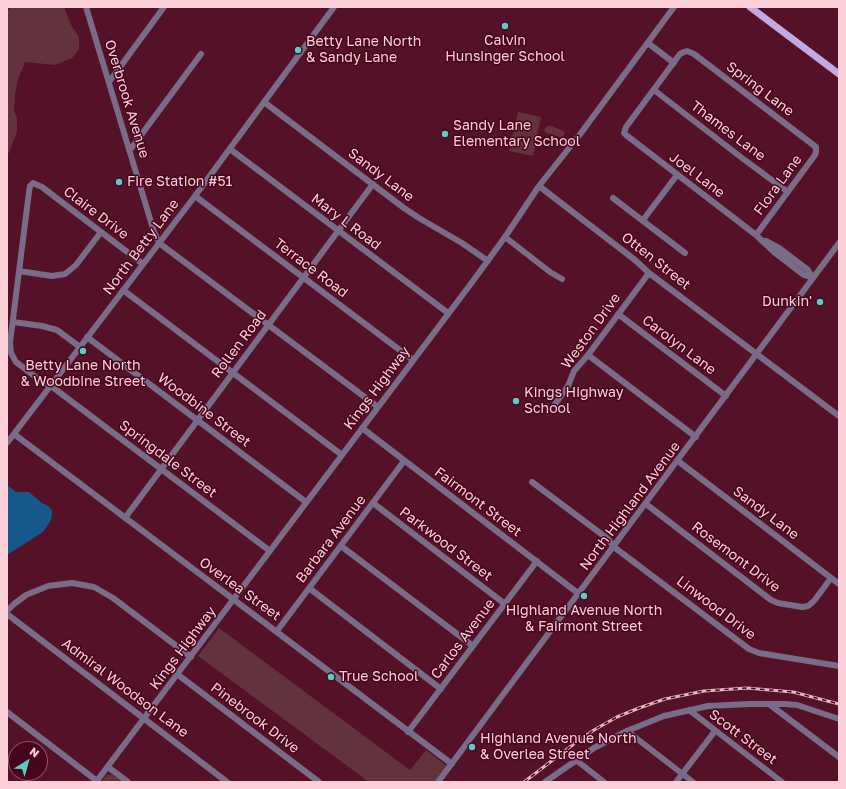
<!DOCTYPE html>
<style>
body{margin:0}
#map{position:relative;width:846px;height:789px;overflow:hidden;background:#541127;font-family:"Golos Text",sans-serif}
canvas{display:block}
.frame{position:absolute;inset:0;border:8px solid #facfd7;pointer-events:none}
.north{position:absolute;left:8px;top:741px;width:40px;height:40px;box-sizing:border-box;background:#48041d;border:1px solid #8f5567;border-radius:50%;rotate:37deg;font-size:11px;font-weight:700;line-height:16px;text-align:center;color:#facfd7}
.north::after{content:'';display:block;margin:auto;width:14px;height:18px;background:#57cec1;clip-path:polygon(50% 0,100% 100%,50% 72%,0 100%)}
</style>
<div id="map">
<canvas width="846" height="789"></canvas>
<div class="frame"></div>
<div class="north">N</div>
</div>
<script>
const context = document.querySelector('canvas').getContext('2d');
context.lineJoin = 'round';
function fill(path, color) { context.fillStyle = color; context.fill(path, 'evenodd'); }
const toPath = rows => new Path2D(rows.map(r => 'M' + r).join(''));
function trace(path, color, width, dash) { context.strokeStyle = color; context.lineWidth = width; context.lineCap = dash ? 'butt' : 'round'; context.setLineDash(dash || []); context.stroke(path); }
function write(font, color, halo, rows, align = 'center') {
  context.font = font + ' "Golos Text",sans-serif'; context.lineWidth = 3; context.setLineDash([]); context.textBaseline = 'middle'; context.strokeStyle = halo; context.fillStyle = color; for (const [text, x, y, turn = 0] of rows) {
    context.save(); context.translate(x, y); context.rotate((+turn || 0) * Math.PI / 180); context.textAlign = isNaN(turn) ? turn : align; if (halo) context.strokeText(text, 0, 0); context.fillText(text, 0, 0); context.restore();
  }
}
const green = toPath([
 [11,7,64,7,71,25,79,37,79,49,72,58,55,65,25,62,18,79,15,95,14,110,17,118,17,132,7,157,7,12],
 [518,112,541,117,533,156,509,151],
 [547,126,552,126,565,132,563,138,546,133,544,130],
 [219,628,410,770,426,750,447,766,435,782,369,782,198,656],
 [106,775,112,775,124,782,101,782]
]);
const water = toPath([
 [7,485,16,492,29,492,42,503,48,506,52,510,52,515,50,522,43,532,7,555]
]);
const minor = toPath([
 [86,7,154,232,159,243,378,407],
 [648,43,674,63],
 [109,82,164,7],
 [654,90,742,158,788,192],
 [264,102,404,208,419,218,462,243,488,261],
 [230,149,448,313],
 [130,150,201,54],
 [539,186,635,260,649,273,839,416],
 [195,196,413,360],
 [613,198,685,253],
 [643,220,677,175],
 [756,235,815,155,816,152,816,147,694,54,687,51,684,52,680,54,626,127,624,133,626,135,756,235,774,252,804,275,813,278],
 [505,237,550,272,562,279],
 [766,241,779,248,808,270,813,278],
 [143,264,42,187,33,183,30,186,29,192,10,343,11,353,16,362,24,368,42,382,51,386,270,551],
 [19,271,52,276,65,274,76,265,101,232],
 [123,290,342,455],
 [618,314,726,396],
 [13,322,42,326,57,330,80,347],
 [87,337,306,502],
 [588,355,696,437],
 [555,404,568,386,574,371,588,355,649,273],
 [362,428,579,594],
 [14,434,452,764],
 [7,443,195,196,334,7],
 [678,461,839,584],
 [532,482,608,539,614,547,749,649,759,653,839,666],
 [373,503,505,604],
 [646,504,771,600,778,603,802,607,808,606,814,601,831,578],
 [125,518,373,184],
 [341,546,473,646],
 [309,588,441,689],
 [7,611,14,604,26,595,48,586,72,583,94,587,113,598,191,657],
 [7,614,227,782],
 [277,631,404,461],
 [177,674,319,782],
 [769,704,839,757],
 [689,710,782,782],
 [7,712,97,781],
 [627,731,693,782],
 [408,732,537,561],
 [576,760,604,782],
 [108,767,128,782],
 [96,782,470,285,505,237,539,186,581,133,674,7],
 [438,782,839,243],
 [545,782,594,748,627,731,664,716,708,706,750,704,785,704,797,705,839,719],
 [676,782,715,731]
]);
const major = toPath([
 [750,7,839,74]
]);
const rail = toPath([
 [524,782,575,743,594,730,617,717,639,708,665,699,704,691,747,688,793,692,839,704]
]);
const markers = [
 [505,26,4,"#57cec1"],
 [298,50,4,"#57cec1"],
 [445,134,4,"#57cec1"],
 [119,182,4,"#57cec1"],
 [820,302,4,"#57cec1"],
 [83,351,4,"#57cec1"],
 [516,401,4,"#57cec1"],
 [584,596,4,"#57cec1"],
 [331,677,4,"#57cec1"],
 [472,747,4,"#57cec1"]
];
const poiNames = [
 ["Calvin",505,41,"center"],
 ["Hunsinger School",505,57,"center"],
 ["Betty Lane North",306,42],
 ["& Sandy Lane",306,58],
 ["Sandy Lane",453,126],
 ["Elementary School",453,142],
 ["Fire Station #51",127,182],
 ["Dunkin'",812,302,"right"],
 ["Betty Lane North",83,366,"center"],
 ["& Woodbine Street",83,382,"center"],
 ["Kings Highway",524,393],
 ["School",524,409],
 ["Highland Avenue North",584,611,"center"],
 ["& Fairmont Street",584,627,"center"],
 ["True School",339,677],
 ["Highland Avenue North",480,739],
 ["& Overlea Street",480,755]
];
const streetNames = [
 ["Spring Lane",760,89,37],
 ["Overbrook Avenue",127,99,73],
 ["Thames Lane",728,131,37],
 ["Sandy Lane",381,175,37],
 ["Joel Lane",697,175,37],
 ["Flora Lane",778,185,-54],
 ["Claire Drive",96,213,37],
 ["Mary L Road",346,222,37],
 ["North Betty Lane",141,247,-53],
 ["Otten Street",656,261,38],
 ["Terrace Road",311,268,37],
 ["Weston Drive",591,331,-54],
 ["Rollen Road",239,344,-53],
 ["Carolyn Lane",679,345,37],
 ["Kings Highway",377,388,-53],
 ["Woodbine Street",204,410,37],
 ["Springdale Street",168,459,37],
 ["Fairmont Street",478,502,37],
 ["North Highland Avenue",630,506,-53],
 ["Sandy Lane",766,513,37],
 ["Barbara Avenue",331,539,-53],
 ["Parkwood Street",446,544,37],
 ["Rosemont Drive",736,557,37],
 ["Overlea Street",240,589,36],
 ["Linwood Drive",716,608,37],
 ["Carlos Avenue",463,639,-53],
 ["Kings Highway",183,648,-53],
 ["Admiral Woodson Lane",125,688,37],
 ["Pinebrook Drive",255,718,37],
 ["Scott Street",743,737,37]
];
fill(green, '#62323d');
fill(water, '#15598a');
trace(minor, '#796c88', 6);
trace(major, '#c3a9e1', 7);
trace(rail, '#e5b7c1', 3);
trace(rail, '#48041d', 1.5, [4.5]);
for (const [x, y, r, color] of markers) { const dot = new Path2D(); dot.arc(x, y, r, 0, 2 * Math.PI); context.fillStyle = color; context.fill(dot); trace(dot, '#48041d', 1.5); }
write('14px', '#facfd7', '#48041d', poiNames, 'left');
write('14px', '#facfd7', '#48041d', streetNames);
</script>
